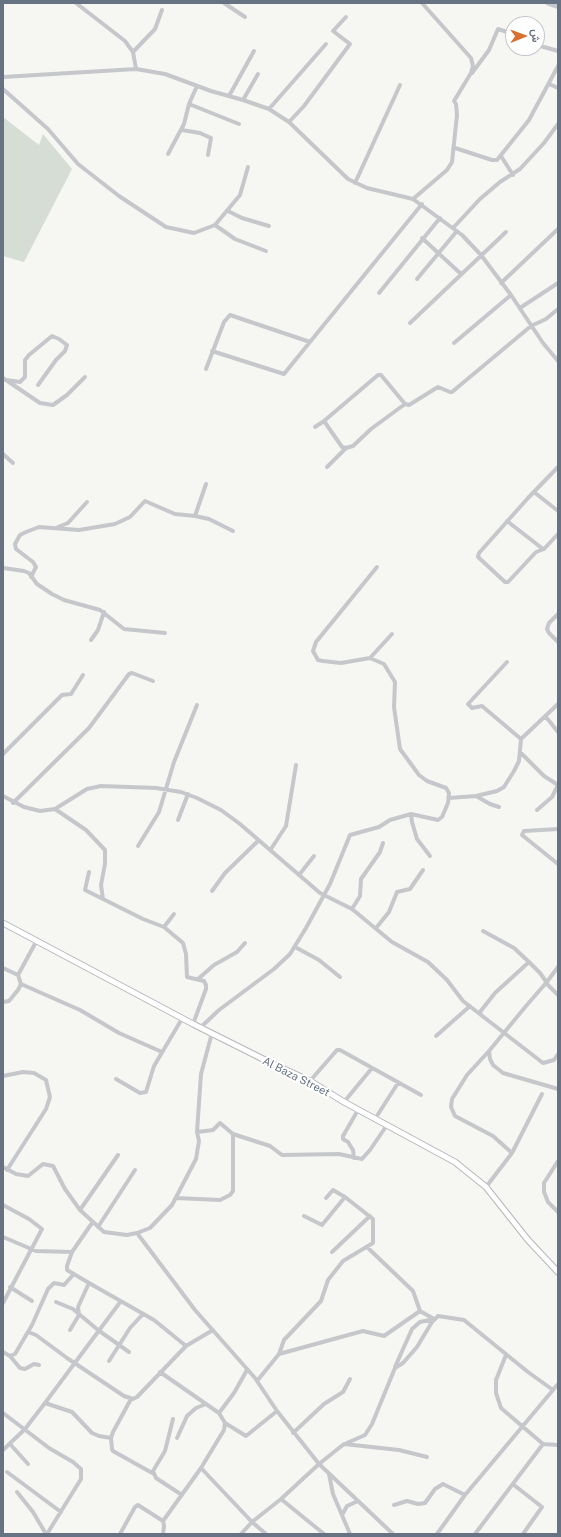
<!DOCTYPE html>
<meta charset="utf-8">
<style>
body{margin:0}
#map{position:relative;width:561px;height:1537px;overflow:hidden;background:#f6f6f3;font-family:"Public Sans",Vazirmatn,sans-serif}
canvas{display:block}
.frame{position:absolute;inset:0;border:4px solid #677282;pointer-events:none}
.north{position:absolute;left:505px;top:16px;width:40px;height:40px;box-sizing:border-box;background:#fff;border:1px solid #c2c7cd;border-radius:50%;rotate:89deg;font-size:11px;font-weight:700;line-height:16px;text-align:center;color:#677282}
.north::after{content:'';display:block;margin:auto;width:14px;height:18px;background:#d77032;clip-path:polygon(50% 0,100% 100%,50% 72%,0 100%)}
</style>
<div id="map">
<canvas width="561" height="1537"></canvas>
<div class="frame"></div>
<div class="north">ش</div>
</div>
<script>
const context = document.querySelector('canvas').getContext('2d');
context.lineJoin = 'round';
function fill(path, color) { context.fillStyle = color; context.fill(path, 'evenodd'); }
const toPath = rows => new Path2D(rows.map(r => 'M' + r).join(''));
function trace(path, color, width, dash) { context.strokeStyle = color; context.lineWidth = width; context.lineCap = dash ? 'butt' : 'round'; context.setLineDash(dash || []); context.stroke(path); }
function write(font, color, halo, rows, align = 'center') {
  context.font = font + ' "Public Sans",sans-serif'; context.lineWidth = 4; context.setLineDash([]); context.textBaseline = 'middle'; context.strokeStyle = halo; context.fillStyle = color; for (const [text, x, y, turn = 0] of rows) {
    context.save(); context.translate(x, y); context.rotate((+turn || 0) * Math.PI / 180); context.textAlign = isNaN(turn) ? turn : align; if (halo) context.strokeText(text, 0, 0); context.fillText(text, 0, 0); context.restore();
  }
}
const green = toPath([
 [3,117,39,145,43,134,72,169,24,262,3,256]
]);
const minor = toPath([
 [76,3,125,41,133,52,136,69],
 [224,3,245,17],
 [547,3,558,7],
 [537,45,558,51],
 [133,52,155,29,162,10],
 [472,73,489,50,498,29,513,34],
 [3,77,136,69,165,74,211,91,243,100,269,109,289,122,348,179,367,188,413,199,462,235,481,255,511,295,543,343,558,361],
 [549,84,558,88],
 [3,89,48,129,78,164,119,196,166,227,194,233,215,225,240,195,248,167],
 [229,96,254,51],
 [243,100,258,74],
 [189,104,239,124],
 [269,109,326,44],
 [289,122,304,106,350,44,333,31,346,17],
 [182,130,200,133,211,138,208,155],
 [455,148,492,160,497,160,529,120,558,66],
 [168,154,184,124,189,104,197,86],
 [501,156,513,175],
 [355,183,400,85],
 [413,199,447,170,452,162,457,115,456,104,454,101,471,73,473,66,471,58,422,3],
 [228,211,242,218,269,226],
 [215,225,235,239,266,251],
 [453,228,480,199,500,182,520,169,544,143,558,124],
 [422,238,461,274],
 [417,279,457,231],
 [501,283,558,229],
 [379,293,440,218],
 [520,308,558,283],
 [410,323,506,232],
 [454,343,511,295],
 [212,351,284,374,422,204],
 [206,369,224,322,230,315,310,342],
 [3,378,40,403,53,405,67,395,85,377],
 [6,380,20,382,25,377,25,360,29,355,52,336,59,339,67,345,65,351,56,360,38,385],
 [405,404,381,375,378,375,324,421,342,447,346,448,353,446,371,429,405,404,409,405,438,387,450,392,452,392,531,326,546,319,558,309],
 [315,427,324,421],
 [3,454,13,463],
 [327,467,346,448],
 [558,467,528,498,479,553,478,557,505,582,508,582,536,552,544,549,558,534],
 [534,492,558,511],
 [195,516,209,519,233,531],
 [507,521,543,549],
 [58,527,68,523,87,502],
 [3,568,24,571,29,573,37,584,52,594,64,600,100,610,124,629,165,633],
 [31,577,36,567,33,562,16,549,15,544,20,535,26,532,39,527,79,530,115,524,130,517,145,501,175,514,195,516,206,484],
 [558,614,549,623,547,629,549,633,558,642],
 [91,640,98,630,104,612],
 [370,658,392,634],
 [507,662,468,704,472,708,482,706,521,739],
 [546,717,558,732],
 [520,752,544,776,558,785,552,797,537,810],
 [3,754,62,695,71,694,83,675],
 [3,796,24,807,40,811,55,809,87,789,101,786,156,788,181,792,197,798,221,810,240,824,320,893,352,909,392,942,428,962,447,980,463,1001,543,1063,554,1060,558,1054],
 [476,796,490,804,499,807],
 [449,798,476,796,497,791,504,787,514,771,519,761,521,739,558,704],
 [13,803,89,728,129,674,132,673,153,681],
 [55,809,86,830,105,850,105,864,101,885,103,899],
 [411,814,412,822,417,839,430,856],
 [178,820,188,794],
 [558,829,524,831,522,835,558,864],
 [138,846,159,812,174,762,197,705],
 [271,849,286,826,296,765],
 [89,872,85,890,143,919,164,927,183,943,186,954,187,977,204,981,206,985,206,989,193,1024],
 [299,875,314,856],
 [212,891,225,873,258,841],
 [352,909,360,896,361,879,380,852,383,843],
 [164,927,174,914],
 [376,928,389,912,397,892,410,889,423,870],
 [483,931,514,948,529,962],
 [295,947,319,960,340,977],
 [558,967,546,983,558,995],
 [3,968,18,975],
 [198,979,214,965,237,952,245,943],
 [21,984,80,1010,119,1033,162,1052],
 [3,1002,9,1001,18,990,21,984,18,975,36,942],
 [481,1015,480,1012,495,993,529,962,540,973,545,980,546,983,526,1006,489,1051,467,1075,452,1099,451,1107,455,1116,493,1136,512,1153],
 [201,1027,219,1010,274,969,290,954,306,928,330,884,350,835,379,827,390,820,411,814,438,820,442,817,448,803,449,793,446,788,427,781,419,775,400,749,394,707,395,682,384,664,370,658,341,663,323,661,318,660,313,651,316,642,377,567],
 [436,1036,470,1006],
 [489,1051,490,1059,493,1065,503,1073,558,1089],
 [3,1076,23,1072,34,1073,46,1080,50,1097,46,1109,7,1170],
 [116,1079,140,1093,146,1092,154,1066,183,1017],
 [310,1081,337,1050,340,1050,421,1095],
 [344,1102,372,1068],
 [375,1119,398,1083],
 [197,1132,213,1130,220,1123,233,1134,270,1146,282,1155,339,1154,362,1159,370,1150,387,1125],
 [354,1158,353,1150,348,1142,343,1139,343,1136,358,1110],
 [558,1161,544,1183,544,1192,548,1202,558,1212],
 [3,1167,16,1174,28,1176,43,1164,53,1166,65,1189,80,1210,104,1232,127,1235,137,1233,150,1228,172,1205,196,1159,199,1141,197,1132,201,1074,212,1033],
 [486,1187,512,1153,542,1094],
 [176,1198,220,1200,230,1195,233,1191,233,1134],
 [326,1198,333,1190,345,1197],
 [3,1205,29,1219,42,1229,3,1303],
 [80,1210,118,1155],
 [98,1227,135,1170],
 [137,1233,195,1310,255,1378,277,1411,319,1464,344,1444,399,1450,427,1457],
 [3,1237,36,1251,72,1252,92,1223],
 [368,1248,413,1291,420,1311,434,1319],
 [332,1252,370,1216],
 [89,1283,154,1320,186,1346],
 [10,1287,32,1301],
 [56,1302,73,1309,98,1330,129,1352],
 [70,1330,79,1315,78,1307,89,1283,67,1270,67,1266,72,1252],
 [28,1332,36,1335,67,1358,124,1396,133,1399,137,1397,186,1346,213,1330],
 [3,1352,10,1356,20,1368,25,1369,34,1364,39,1365],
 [279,1354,363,1331,384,1336,420,1311],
 [506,1355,496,1380,496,1393,501,1408,543,1444,558,1445],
 [10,1356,15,1354,32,1325,48,1289,54,1283,64,1285,73,1275],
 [109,1361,130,1328,143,1314],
 [395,1367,412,1329,420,1322,434,1319],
 [160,1372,206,1404],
 [257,1381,279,1354,284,1340,321,1301,328,1280,343,1261,373,1243,373,1219,345,1197,322,1225,304,1216],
 [131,1399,113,1432,111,1438,112,1449,113,1451,154,1474],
 [45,1403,72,1412,92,1433,99,1436,111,1438],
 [3,1413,49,1448,73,1462,81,1469,81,1479,47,1534],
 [219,1413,234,1393,247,1370],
 [173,1419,165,1451,153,1471,156,1478,182,1495],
 [225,1423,246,1436,277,1411],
 [293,1433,324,1404,343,1392,350,1379],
 [177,1438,187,1416,196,1408,206,1404,219,1413,225,1423,224,1430,201,1468,252,1522,266,1534],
 [347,1443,365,1435,372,1424,395,1368,403,1363,417,1347,432,1322,438,1316,464,1320,528,1372,553,1390],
 [10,1444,28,1464],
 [3,1450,25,1429,45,1403,121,1301],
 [7,1472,61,1512],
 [329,1474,333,1494,350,1534],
 [514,1485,542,1507,523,1534],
 [17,1492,33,1512,46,1534],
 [281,1499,324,1534],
 [394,1505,407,1501,418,1504,425,1503,435,1489,443,1484,465,1495],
 [342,1515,347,1506,358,1501],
 [163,1521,201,1468],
 [120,1534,135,1507,138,1505,163,1521,164,1526,163,1534],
 [241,1534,252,1522,281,1499,319,1464,393,1534],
 [437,1534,465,1495,558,1384],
 [475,1534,543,1444]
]);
const major = toPath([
 [3,923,193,1024,271,1063,310,1081,344,1102,455,1162,486,1187,528,1240,558,1272]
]);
const streetNames = [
 ["Al Baza Street",296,1077,27]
];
fill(green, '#d6ddd4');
trace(major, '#b5b8bc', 7);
trace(minor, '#c5c7cb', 4);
trace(major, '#fff', 5);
write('11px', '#677282', '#fff', streetNames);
</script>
